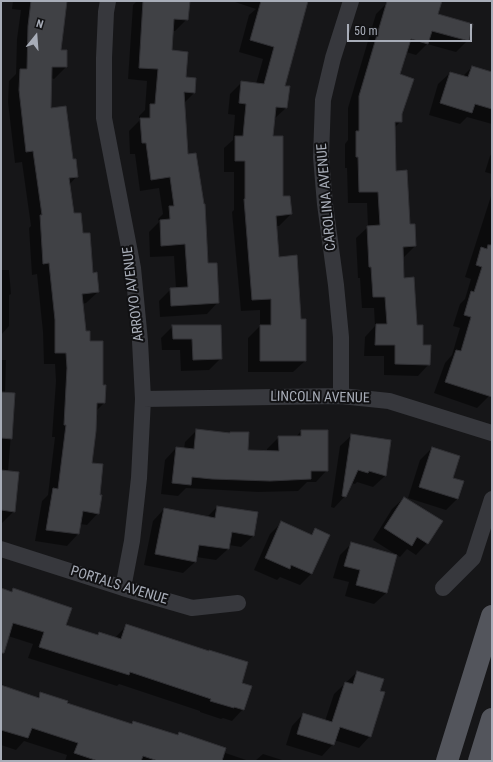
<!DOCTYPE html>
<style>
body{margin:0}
#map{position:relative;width:493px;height:762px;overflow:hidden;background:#161618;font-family:"Roboto Condensed",sans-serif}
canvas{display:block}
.frame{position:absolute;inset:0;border:2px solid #a8adb8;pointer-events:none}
.north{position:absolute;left:16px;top:16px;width:40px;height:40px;-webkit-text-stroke:3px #111113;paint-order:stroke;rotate:17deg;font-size:11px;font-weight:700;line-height:16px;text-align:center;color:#a8adb8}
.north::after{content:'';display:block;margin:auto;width:14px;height:18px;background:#a8adb8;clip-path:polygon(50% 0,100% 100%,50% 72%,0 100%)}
.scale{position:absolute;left:347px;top:24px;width:125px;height:18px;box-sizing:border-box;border:2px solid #a8adb8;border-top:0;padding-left:5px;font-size:12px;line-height:14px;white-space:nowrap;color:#a8adb8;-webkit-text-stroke:3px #111113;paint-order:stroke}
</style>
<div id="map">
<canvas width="493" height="762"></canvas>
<div class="frame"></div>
<div class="north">N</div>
<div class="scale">50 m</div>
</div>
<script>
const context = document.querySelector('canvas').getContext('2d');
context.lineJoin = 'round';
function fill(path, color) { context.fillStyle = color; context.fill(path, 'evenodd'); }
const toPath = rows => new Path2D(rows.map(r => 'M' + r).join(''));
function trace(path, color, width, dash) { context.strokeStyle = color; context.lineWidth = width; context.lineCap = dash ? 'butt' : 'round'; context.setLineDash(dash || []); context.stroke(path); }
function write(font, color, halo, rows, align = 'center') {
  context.font = font + ' "Roboto Condensed",sans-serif'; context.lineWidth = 4; context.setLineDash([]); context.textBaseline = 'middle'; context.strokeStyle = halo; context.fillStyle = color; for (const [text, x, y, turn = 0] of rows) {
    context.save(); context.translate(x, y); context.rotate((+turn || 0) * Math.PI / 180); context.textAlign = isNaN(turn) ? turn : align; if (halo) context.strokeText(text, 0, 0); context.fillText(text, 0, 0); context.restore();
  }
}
const shadow = toPath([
 [13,1,66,1,60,51,66,51,66,67,54,79,51,78,50,109,72,160,77,176,69,185,73,214,82,234,98,292,86,303,82,304,85,332,89,342,102,386,104,403,95,412,91,464,98,513,87,525,80,524,78,534,67,546,35,541,42,501,48,495,55,437,52,437,56,381,55,364,44,364,43,332,37,274,32,275,29,228,31,226,22,162,15,163,8,102,9,81,16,74,17,39,21,10,12,9],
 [137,1,189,1,187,19,175,31,172,31,171,51,194,93,184,103,187,155,208,264,218,302,207,314,160,317,159,301,171,289,176,289,174,256,150,257,149,232,159,222,158,219,163,214,159,188,140,191,135,154,130,154,129,131,139,121,139,116,145,110,147,81,128,79,133,5],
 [232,1,308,1,284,87,289,87,286,108,274,119,272,137,282,197,291,214,279,226,276,226,278,258,300,320,305,361,293,372,248,372,248,338,260,326,260,310,241,311,232,212,234,210,234,172,224,172,224,148,233,140,235,115,228,114,230,94,242,82,256,84,263,59,239,52,249,15,256,9],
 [387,1,441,1,436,15,468,40,456,52,427,44,416,55,406,52,398,75,401,121,394,128,395,172,415,246,403,258,403,279,422,346,429,364,418,376,384,375,384,356,364,356,365,337,375,326,374,308,362,308,360,278,358,278,356,238,368,227,367,203,348,203,347,168,345,168,345,144,348,140,348,108,376,14,385,5],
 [472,67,492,73,492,124,467,117,460,124,429,115,438,84,450,73,462,77],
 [492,153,492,174,485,172,490,156],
 [492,193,492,386,489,396,477,408,434,393,445,363,452,355,460,328,453,326,460,304,465,299,471,279,465,277],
 [1,270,9,270,11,294,9,295,9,326,1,335],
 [173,326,221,358,209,370,181,371,180,350,162,350,161,338],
 [1,360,6,360,5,393,14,394,8,472,14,511,2,523,1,523],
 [197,430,247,450,267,451,267,449,279,437,296,437,301,431,327,470,316,482,307,482,298,491,258,492,186,488,178,496,161,494,165,460,176,448,184,449,185,442],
 [352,435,390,440,385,476,373,487,357,482,355,484,351,483,345,496,334,508,331,507,340,446],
 [432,448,452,478,463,482,457,499,446,510,408,498,420,460],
 [404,498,427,543,416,555,407,549,400,557,373,540,392,509],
 [217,507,253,536,241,547,229,545,228,549,216,560,196,557,195,562,183,573,144,565,153,521,164,509,206,518],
 [281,523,310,535,316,530,311,574,300,585,280,577,277,580,254,570,270,534],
 [351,544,386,593,374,604,345,596,349,582,333,578,340,555],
 [1,589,11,592,14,589,65,625,97,636,115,638,127,625,240,684,243,709,232,721,223,718,221,719,200,712,200,711,119,684,117,686,28,658,33,644,8,636,1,643],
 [357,672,370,736,359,748,334,740,333,744,322,756,286,745,292,726,303,714,325,721,334,694],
 [1,684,6,686,5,688,36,698,41,694,66,704,131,725,134,722,249,761,65,761,67,755,24,741,16,750,1,745],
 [263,754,282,760,281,761,255,761]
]);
const building = toPath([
 [31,1,67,1,61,50,67,50,67,67,52,67,51,108,66,106,73,159,76,159,78,177,69,178,74,213,81,213,83,233,90,233,93,273,97,272,99,292,82,294,86,331,90,331,90,341,103,341,103,385,106,385,105,403,97,403,96,431,92,463,103,464,100,495,102,495,99,514,83,511,79,534,46,530,53,488,58,489,66,425,64,425,67,368,66,353,55,353,55,320,49,263,43,264,40,215,42,215,33,151,26,152,19,90,20,69,27,69,28,26,31,1],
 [143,1,190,1,188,20,174,19,172,50,188,52,186,77,196,78,195,93,184,92,188,154,196,153,204,204,205,204,208,263,217,263,219,303,171,306,170,288,188,287,185,244,161,246,160,220,170,219,169,206,174,206,170,177,151,180,146,143,142,143,140,118,150,118,150,104,155,104,158,69,139,68,143,1],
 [261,1,308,1,285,86,290,86,287,108,276,107,273,136,283,136,283,196,290,196,292,214,276,216,279,257,297,255,301,319,306,319,306,361,260,361,260,325,271,325,271,299,252,300,244,199,245,199,245,161,235,161,235,136,243,136,246,104,239,103,241,81,264,84,274,47,250,40,261,1],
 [387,1,442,1,438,14,473,24,469,41,432,31,428,44,411,39,400,74,414,79,402,114,402,122,395,122,396,171,407,170,410,224,415,224,416,246,403,247,404,278,414,277,417,325,423,325,423,345,431,345,430,365,395,364,395,345,375,345,376,324,387,324,385,297,373,297,371,267,369,267,367,226,380,225,378,192,359,192,358,157,356,157,356,131,359,131,359,96,387,1],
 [472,66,492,72,492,109,475,104,472,113,440,103,450,72,468,77,472,66],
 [488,245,492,245,492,397,445,382,456,350,461,351,471,317,464,315,471,291,474,292,482,267,476,265,481,247,487,249,488,245],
 [172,325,221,325,222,359,193,360,192,339,173,339,172,325],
 [1,392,15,393,12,439,1,438,1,392],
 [196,429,230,433,230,432,249,432,248,450,279,451,278,436,301,436,301,430,328,430,328,471,311,471,311,479,270,481,212,479,192,477,191,485,172,483,176,447,194,449,196,429],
 [351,434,391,440,386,476,369,471,368,473,358,470,346,497,342,496,351,434],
 [432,447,460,456,453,478,464,481,458,499,419,487,432,447],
 [1,470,19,472,15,512,1,510,1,470],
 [404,497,443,521,428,544,417,537,412,546,384,528,404,497],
 [217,506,258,512,254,536,232,532,229,549,199,545,196,562,155,554,164,508,215,518,217,506],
 [281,521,312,535,315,528,330,535,312,574,291,565,290,569,265,558,281,521],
 [351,542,397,555,387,593,356,585,360,570,344,566,351,542],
 [1,588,12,592,13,588,72,608,66,625,98,635,99,632,121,639,126,624,209,651,209,650,248,662,242,683,252,686,244,710,234,707,234,708,210,701,211,699,130,672,129,675,39,647,44,632,13,623,4,653,1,653,1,588],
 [357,671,384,679,380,691,385,692,371,737,340,727,334,745,297,734,303,713,332,722,345,682,353,684,357,671],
 [1,685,39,698,40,692,68,701,67,703,132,724,133,721,178,735,179,732,226,748,222,761,158,761,143,756,141,761,98,761,74,753,78,743,32,728,28,738,1,730,1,685]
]);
const minor = toPath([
 [108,1,106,12,104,58,104,118,133,268,140,341,143,399,139,478,132,541,123,588],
 [341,396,341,337,336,285,325,204,321,157,323,100,333,58,351,1],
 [143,399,341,396,389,401,492,433],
 [1,549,123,588,192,608,238,603],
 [443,588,473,558,492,499]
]);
const primary = toPath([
 [447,761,492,616],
 [479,761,492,719]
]);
const streetNames = [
 ["CAROLINA AVENUE",327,197,-95],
 ["ARROYO AVENUE",134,294,-97],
 ["LINCOLN AVENUE",320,398,1],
 ["PORTALS AVENUE",119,586,17]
];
fill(shadow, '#0007');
fill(building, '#404145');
trace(building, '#303034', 1);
trace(minor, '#37383d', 16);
trace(primary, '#53555c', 22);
write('14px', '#a8adb8', '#111113', streetNames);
</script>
